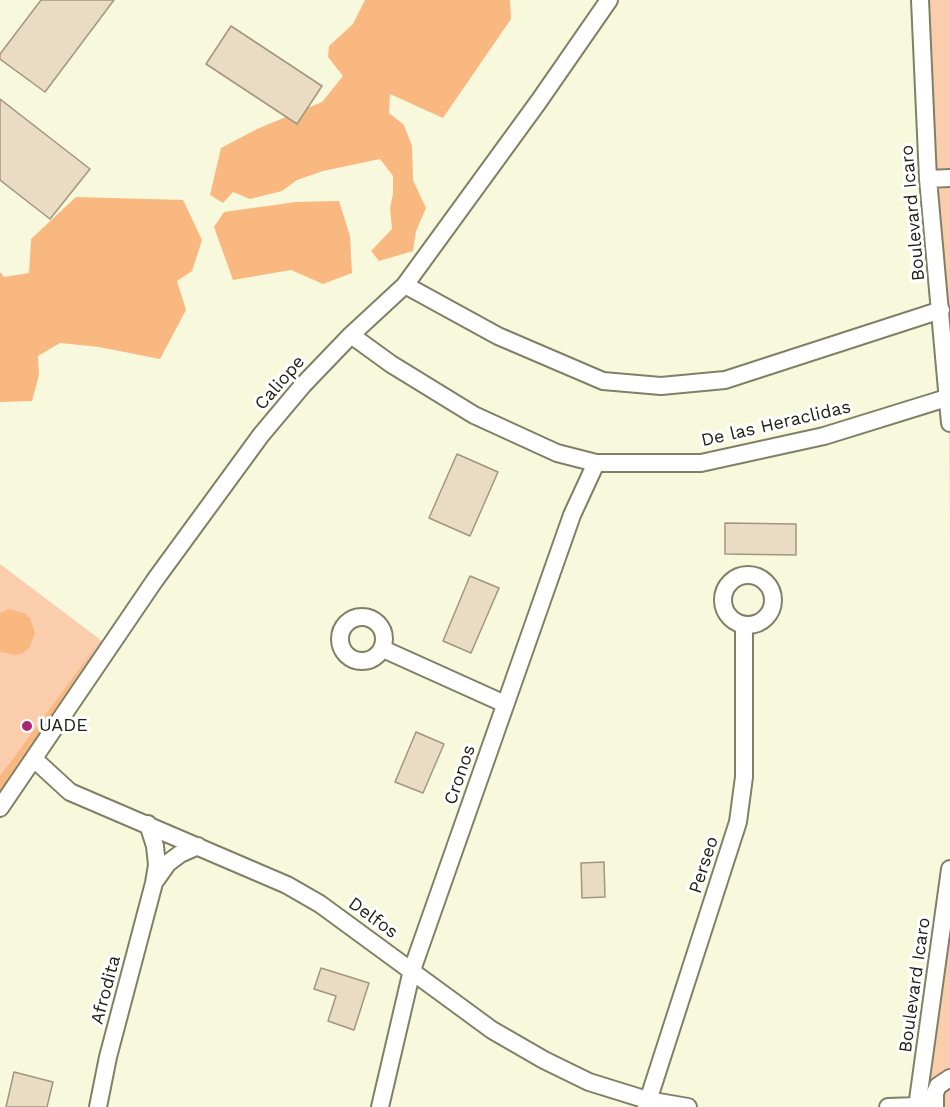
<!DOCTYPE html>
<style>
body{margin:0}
canvas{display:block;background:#f8f8dc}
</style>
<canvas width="950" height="1107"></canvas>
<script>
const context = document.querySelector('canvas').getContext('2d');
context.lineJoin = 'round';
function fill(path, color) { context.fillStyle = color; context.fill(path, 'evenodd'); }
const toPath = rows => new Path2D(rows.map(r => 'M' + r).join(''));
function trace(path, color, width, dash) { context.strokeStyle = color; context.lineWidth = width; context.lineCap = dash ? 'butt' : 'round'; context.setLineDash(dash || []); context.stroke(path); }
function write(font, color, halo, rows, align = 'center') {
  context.font = font + ' "Work Sans",sans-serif'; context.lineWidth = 6; context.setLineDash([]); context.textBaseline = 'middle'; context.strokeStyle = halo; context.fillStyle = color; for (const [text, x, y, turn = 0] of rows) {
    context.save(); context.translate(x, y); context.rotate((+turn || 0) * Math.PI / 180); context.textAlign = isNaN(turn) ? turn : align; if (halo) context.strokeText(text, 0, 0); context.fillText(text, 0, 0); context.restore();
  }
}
const green = toPath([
 [919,0,950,0,950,535,949,397],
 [0,564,110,647,0,806],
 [950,869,950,1107,917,1107]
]);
const forest = toPath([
 [365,0,510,0,511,19,443,118,390,94,389,113,404,125,412,146,413,180,426,208,416,231,413,251,379,261,371,251,392,229,390,208,393,194,393,176,380,159,323,171,297,180,282,191,250,199,233,192,223,203,210,195,221,148,257,129,322,102,343,76,328,57,329,46,353,24],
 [76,197,183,200,202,240,192,271,177,281,186,310,160,359,99,347,60,343,38,356,39,375,32,401,0,402,0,272,4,277,29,273,31,239],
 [339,201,350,236,352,273,323,284,291,270,233,280,214,227,224,212,296,202],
 [9,609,24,613,30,618,35,633,29,648,23,653,15,655,0,652,0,613],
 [101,640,0,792,0,776]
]);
const building = toPath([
 [41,0,114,0,45,92,0,59,0,54,41,0],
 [231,26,322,86,297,124,206,64,231,26],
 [0,99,90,169,50,219,0,180,0,99],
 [457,454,498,472,470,536,429,518,457,454],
 [725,523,796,524,796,555,725,554,725,523],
 [470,576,499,588,471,653,443,641,470,576],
 [416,732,444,744,423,793,395,782,416,732],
 [604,862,605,897,582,898,581,863,604,862],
 [321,968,369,983,354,1030,328,1021,336,996,314,989,321,968],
 [14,1072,53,1082,47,1107,6,1107,14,1072]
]);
const street = toPath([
 [920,0,928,179,950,423],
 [928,179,950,178],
 [405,285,498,336,603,381,661,386,725,380,941,310],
 [351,335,391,364,474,415,557,453,596,463,701,463,824,436,950,397],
 '723 600a25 25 0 1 1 50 0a25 25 0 1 1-50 0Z',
 '340 639a22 22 0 1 1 44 0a22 22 0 1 1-44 0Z',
 [383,649,505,704],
 [34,759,70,792,287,885,320,904,492,1030,544,1060,589,1082,647,1100,688,1107],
 [0,808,155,580,261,435,303,385,351,335,405,285,539,101,609,0],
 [156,880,168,863,180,854,198,846],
 [98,1107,108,1057,154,883,157,865,155,846,148,824],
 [380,1107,412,970,572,515,596,463],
 [646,1107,738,822,744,777,744,625],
 [888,1107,917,1106,934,1101],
 [917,1107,950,869],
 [935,1107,935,1093,938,1086,950,1078]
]);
const markers = [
 [27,726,6,"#a92773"]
];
const streetNames = [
 ["Boulevard Icaro",913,213,-95],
 ["Caliope",280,383,-49],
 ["De las Heraclidas",776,424,-13],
 ["Cronos",460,775,-71],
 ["Perseo",704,865,-72],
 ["Delfos",373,918,36],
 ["Boulevard Icaro",915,985,-82],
 ["Afrodita",106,990,-75]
];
const poiNames = [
 ["UADE",39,726]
];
fill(green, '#faceac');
fill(forest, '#fab881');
fill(building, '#e9dcc2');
trace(building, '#a2967e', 1.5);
trace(street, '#808067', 20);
trace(street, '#fff', 16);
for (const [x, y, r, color] of markers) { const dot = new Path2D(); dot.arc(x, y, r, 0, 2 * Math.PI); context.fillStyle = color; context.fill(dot); trace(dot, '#fff', 2); }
write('18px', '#212117', '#fff', streetNames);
write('18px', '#212117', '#fff', poiNames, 'left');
</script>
